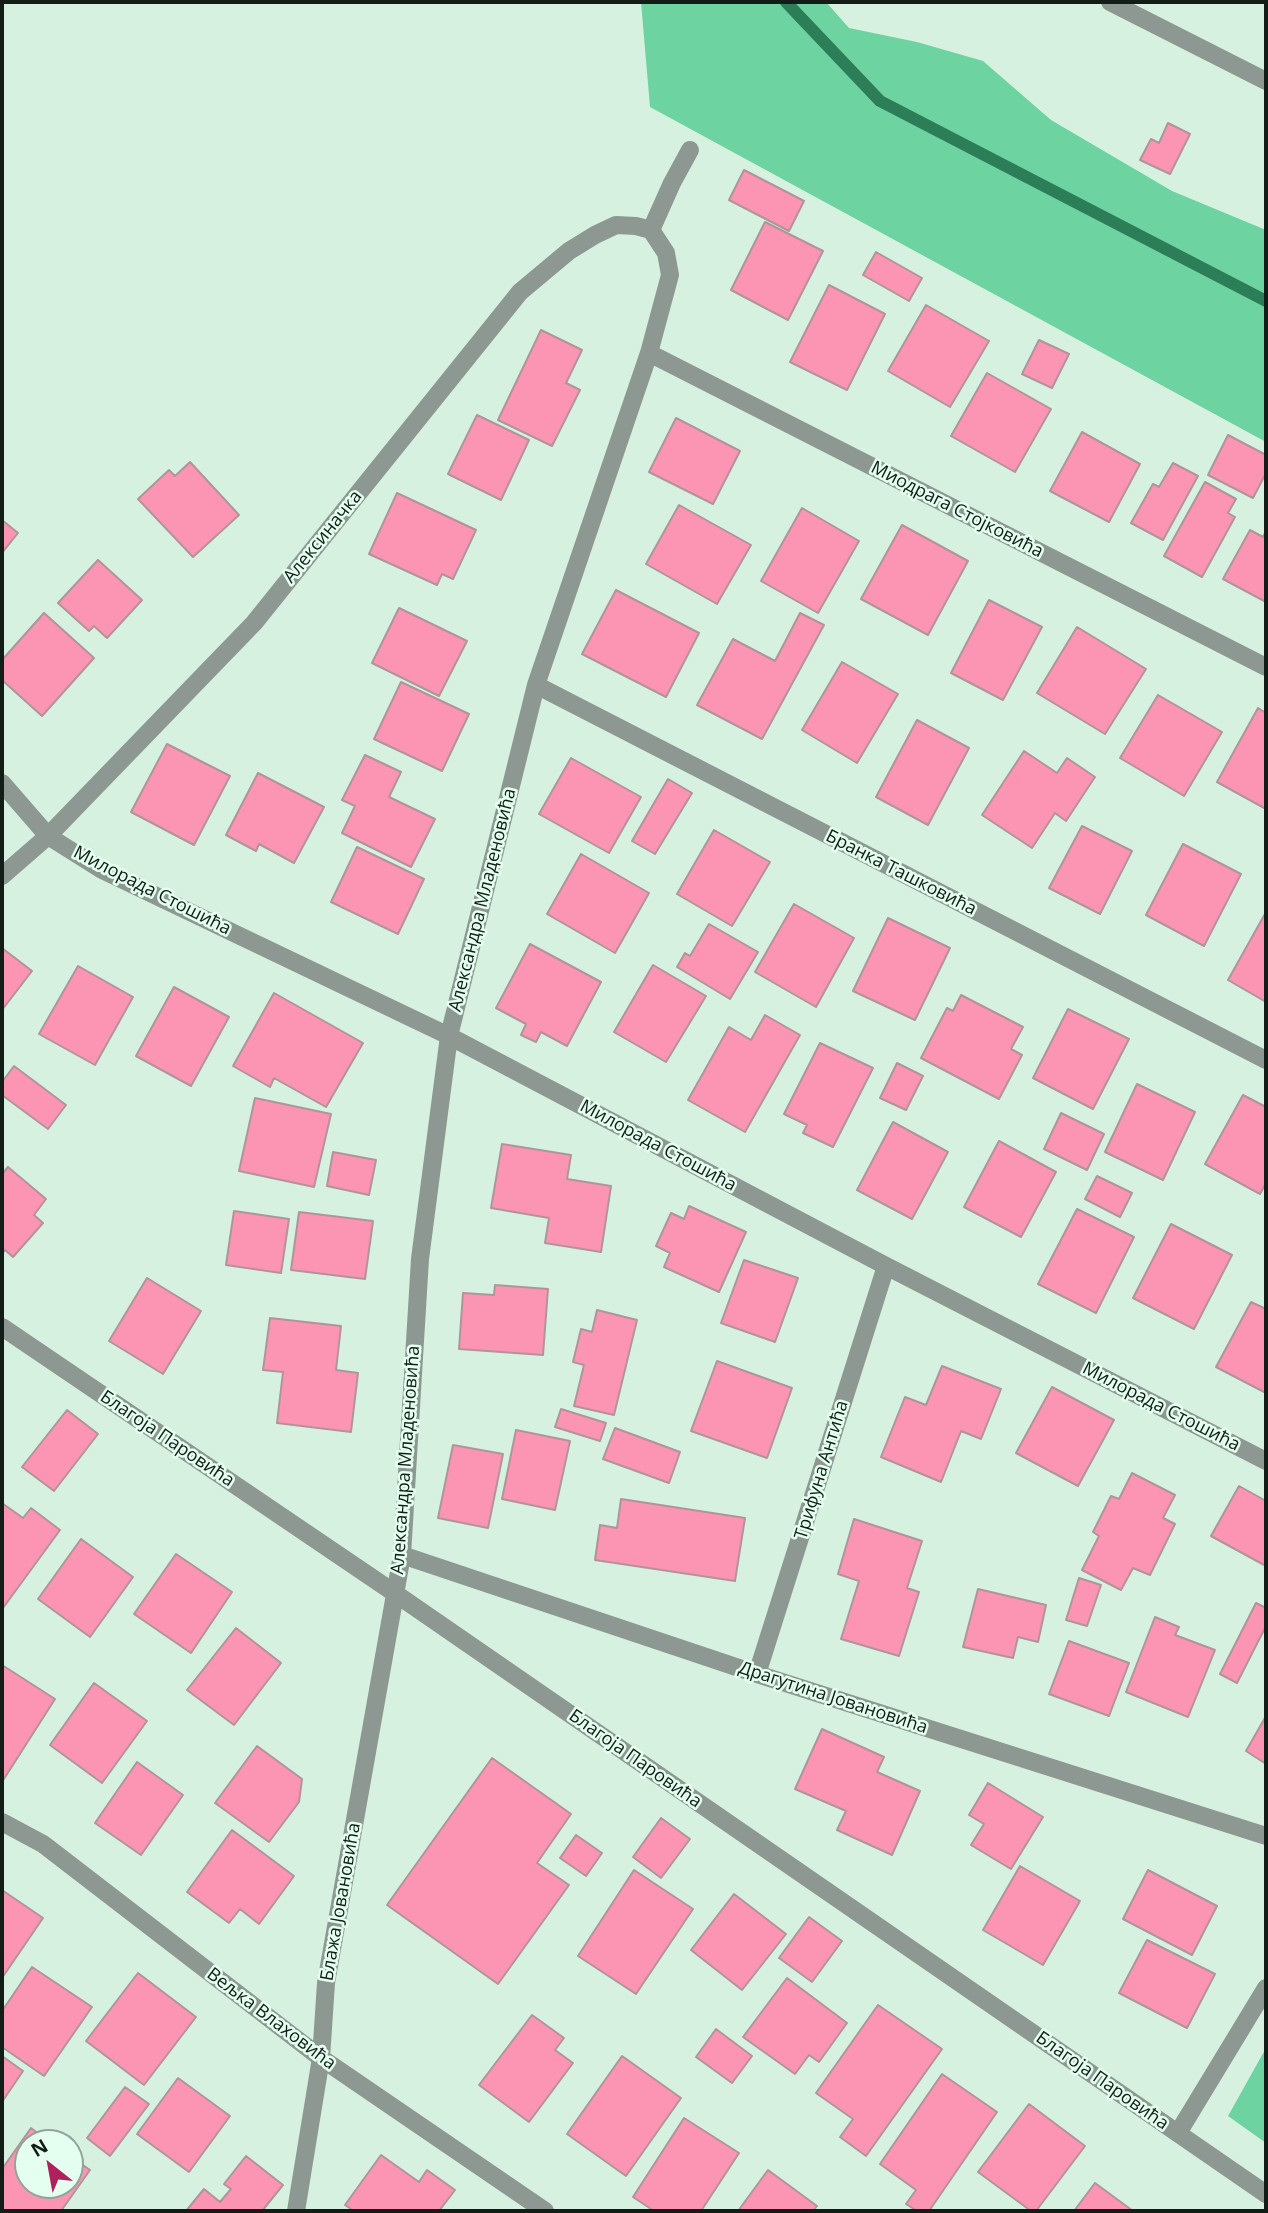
<!DOCTYPE html>
<meta charset="utf-8">
<style>
body{margin:0}
#map{position:relative;width:1268px;height:2213px;overflow:hidden;background:#d7f1e1;font-family:"Open Sans",sans-serif}
canvas{display:block}
.frame{position:absolute;inset:0;border:4px solid #131d18;pointer-events:none}
.north{position:absolute;left:14px;top:2129px;width:70px;height:70px;box-sizing:border-box;background:#e4ffef;border:2px solid #90a599;border-radius:50%;rotate:329deg;font-size:19px;font-weight:700;line-height:28px;text-align:center;color:#131d18}
.north::after{content:'';display:block;margin:auto;width:24px;height:32px;background:#af215c;clip-path:polygon(50% 0,100% 100%,50% 72%,0 100%)}
</style>
<div id="map">
<canvas width="1268" height="2213"></canvas>
<div class="frame"></div>
<div class="north">N</div>
</div>
<script>
const context = document.querySelector('canvas').getContext('2d');
context.lineJoin = 'round';
function fill(path, color) { context.fillStyle = color; context.fill(path, 'evenodd'); }
const toPath = rows => new Path2D(rows.map(r => 'M' + r).join(''));
function trace(path, color, width, dash) { context.strokeStyle = color; context.lineWidth = width; context.lineCap = dash ? 'butt' : 'round'; context.setLineDash(dash || []); context.stroke(path); }
function write(font, color, halo, rows, align = 'center') {
  context.font = font + ' "Open Sans",sans-serif'; context.lineWidth = 5; context.setLineDash([]); context.textBaseline = 'middle'; context.strokeStyle = halo; context.fillStyle = color; for (const [text, x, y, turn = 0] of rows) {
    context.save(); context.translate(x, y); context.rotate((+turn || 0) * Math.PI / 180); context.textAlign = isNaN(turn) ? turn : align; if (halo) context.strokeText(text, 0, 0); context.fillText(text, 0, 0); context.restore();
  }
}
const green = toPath([
 [641,2,826,2,849,28,917,42,983,61,1051,120,1172,191,1266,230,1266,442,650,107],
 [1266,2048,1266,2143,1228,2116]
]);
const stream = toPath([
 [786,2,880,101,1266,301]
]);
const building = toPath([
 [1168,123,1190,134,1170,174,1140,160,1151,139,1159,143,1168,123],
 [744,170,804,201,789,231,729,200,744,170],
 [765,222,823,251,788,320,731,290,765,222],
 [876,252,922,278,909,301,863,275,876,252],
 [829,285,885,314,847,390,790,362,829,285],
 [926,305,989,341,950,407,888,371,926,305],
 [541,330,582,350,566,383,580,390,552,446,498,420,541,330],
 [1039,340,1069,354,1052,388,1022,374,1039,340],
 [987,373,1051,409,1015,472,951,436,987,373],
 [477,415,529,440,501,500,448,474,477,415],
 [676,418,740,451,713,504,649,472,676,418],
 [1082,432,1140,464,1109,522,1050,491,1082,432],
 [1228,435,1266,455,1266,473,1253,498,1208,475,1228,435],
 [190,462,239,515,193,557,138,499,169,470,175,476,190,462],
 [1173,463,1198,476,1163,540,1131,523,1153,484,1159,487,1173,463],
 [1205,482,1236,499,1228,513,1235,517,1202,577,1164,556,1205,482],
 [397,493,476,530,453,579,442,574,437,585,369,554,397,493],
 [679,505,751,545,717,604,646,564,679,505],
 [802,508,859,541,818,613,761,581,802,508],
 [2,520,18,533,2,553,2,520],
 [902,525,968,561,928,635,861,599,902,525],
 [1250,530,1263,537,1266,531,1266,602,1223,579,1250,530],
 [98,560,142,600,107,638,94,626,89,631,58,603,98,560],
 [616,590,699,633,666,697,582,654,616,590],
 [989,600,1042,627,1003,700,951,673,989,600],
 [399,608,467,641,439,696,372,663,399,608],
 [44,613,94,658,42,716,2,680,2,660,44,613],
 [800,613,824,625,762,739,697,705,733,639,775,661,800,613],
 [1077,627,1146,669,1105,734,1037,693,1077,627],
 [842,662,898,694,857,763,802,730,842,662],
 [401,682,469,714,442,771,374,739,401,682],
 [1158,695,1222,732,1184,796,1120,758,1158,695],
 [1258,708,1266,713,1266,809,1217,782,1258,708],
 [917,720,969,748,928,825,876,797,917,720],
 [167,744,230,776,194,845,131,812,167,744],
 [1024,751,1057,773,1067,758,1095,777,1066,821,1055,813,1032,848,982,815,1024,751],
 [365,755,401,772,389,797,435,819,411,867,342,833,355,806,342,800,365,755],
 [571,758,641,797,609,853,539,814,571,758],
 [258,773,324,807,294,863,259,844,256,851,226,835,258,773],
 [668,779,692,793,655,854,632,841,668,779],
 [1082,826,1132,851,1100,914,1049,888,1082,826],
 [714,830,770,862,732,926,677,894,714,830],
 [1183,844,1241,874,1204,946,1146,915,1183,844],
 [357,847,424,879,398,934,331,902,357,847],
 [581,854,649,893,615,953,547,914,581,854],
 [794,904,854,938,816,1007,755,972,794,904],
 [1266,912,1266,1002,1228,980,1266,912],
 [888,918,950,948,915,1020,853,991,888,918],
 [709,924,758,952,730,999,677,967,685,953,690,956,709,924],
 [530,944,601,982,567,1046,541,1032,536,1042,521,1035,526,1024,496,1008,530,944],
 [2,948,32,971,2,1010,2,948],
 [653,965,706,996,666,1062,614,1032,653,965],
 [78,966,133,997,95,1065,39,1034,78,966],
 [174,987,229,1017,191,1086,136,1056,174,987],
 [274,993,363,1043,326,1107,274,1078,270,1087,233,1066,274,993],
 [961,995,1023,1027,1011,1049,1022,1055,999,1099,921,1058,947,1008,953,1011,961,995],
 [1068,1009,1129,1039,1093,1109,1033,1078,1068,1009],
 [765,1015,800,1035,745,1132,688,1100,729,1027,751,1040,765,1015],
 [820,1043,873,1068,833,1147,803,1133,807,1125,784,1114,820,1043],
 [897,1063,923,1076,906,1110,880,1098,897,1063],
 [14,1066,66,1105,48,1129,2,1095,2,1082,14,1066],
 [1137,1084,1195,1112,1163,1180,1105,1152,1137,1084],
 [1243,1095,1266,1107,1266,1183,1260,1194,1205,1164,1243,1095],
 [255,1098,331,1114,314,1187,239,1171,255,1098],
 [1061,1113,1104,1134,1087,1170,1044,1149,1061,1113],
 [893,1122,948,1152,912,1219,857,1190,893,1122],
 [999,1141,1056,1172,1021,1237,964,1207,999,1141],
 [502,1144,571,1155,567,1179,611,1186,601,1252,545,1243,549,1218,491,1208,502,1144],
 [333,1152,376,1160,369,1195,327,1186,333,1152],
 [8,1167,46,1199,34,1215,43,1223,13,1257,5,1250,2,1254,2,1174,8,1167],
 [1097,1176,1132,1193,1120,1217,1085,1199,1097,1176],
 [689,1206,746,1232,719,1292,664,1267,670,1253,656,1246,671,1213,684,1219,689,1206],
 [1077,1209,1134,1237,1096,1313,1038,1284,1077,1209],
 [234,1211,289,1219,281,1273,226,1265,234,1211],
 [299,1212,373,1221,365,1279,291,1270,299,1212],
 [1171,1224,1232,1255,1194,1329,1133,1298,1171,1224],
 [744,1260,798,1278,775,1342,721,1323,744,1260],
 [147,1278,201,1311,163,1374,109,1341,147,1278],
 [495,1285,548,1289,543,1355,459,1349,463,1293,494,1295,495,1285],
 [1251,1302,1266,1309,1266,1393,1216,1367,1251,1302],
 [597,1310,637,1320,614,1415,574,1406,584,1365,573,1362,581,1329,592,1332,597,1310],
 [270,1318,341,1326,336,1370,358,1373,351,1432,277,1423,283,1372,263,1370,270,1318],
 [717,1361,792,1388,767,1458,691,1431,717,1361],
 [942,1366,1001,1389,981,1439,961,1431,941,1482,881,1457,905,1397,926,1405,942,1366],
 [1052,1387,1114,1420,1078,1486,1016,1453,1052,1387],
 [561,1409,606,1423,600,1441,555,1427,561,1409],
 [67,1410,98,1434,54,1491,22,1467,67,1410],
 [615,1428,680,1452,669,1483,603,1459,615,1428],
 [516,1430,570,1441,555,1510,502,1499,516,1430],
 [453,1445,503,1454,488,1528,438,1518,453,1445],
 [1132,1473,1175,1495,1163,1518,1175,1524,1150,1575,1133,1568,1121,1590,1082,1570,1099,1536,1093,1532,1111,1496,1119,1499,1132,1473],
 [1239,1486,1266,1501,1266,1566,1211,1536,1239,1486],
 [621,1499,745,1518,735,1581,595,1560,600,1525,617,1528,621,1499],
 [2,1503,23,1518,31,1508,60,1530,3,1608,2,1503],
 [854,1519,922,1541,907,1588,919,1592,899,1656,841,1639,859,1581,838,1574,854,1519],
 [81,1539,133,1577,90,1637,38,1599,81,1539],
 [176,1554,232,1592,191,1653,134,1614,176,1554],
 [1079,1578,1101,1585,1087,1626,1066,1620,1079,1578],
 [978,1589,1046,1605,1038,1642,1018,1637,1013,1658,963,1647,978,1589],
 [1256,1603,1266,1608,1266,1626,1237,1683,1220,1674,1256,1603],
 [1155,1617,1179,1627,1175,1635,1215,1650,1188,1717,1126,1692,1155,1617],
 [236,1628,281,1663,234,1725,187,1690,236,1628],
 [1069,1641,1129,1663,1109,1716,1049,1694,1069,1641],
 [2,1665,55,1699,2,1782,2,1665],
 [94,1683,147,1721,102,1783,50,1745,94,1683],
 [1266,1716,1266,1764,1246,1751,1266,1716],
 [822,1729,884,1757,877,1772,920,1791,892,1855,837,1830,846,1811,795,1789,822,1729],
 [257,1746,302,1779,299,1802,269,1842,215,1803,257,1746],
 [492,1758,571,1814,537,1863,569,1885,498,1984,387,1905,492,1758],
 [137,1762,183,1795,141,1855,95,1823,137,1762],
 [988,1783,1043,1817,1011,1869,971,1845,984,1824,969,1815,988,1783],
 [661,1818,690,1839,661,1878,633,1857,661,1818],
 [232,1830,294,1876,259,1924,240,1909,229,1923,187,1892,232,1830],
 [576,1835,602,1853,586,1876,560,1858,576,1835],
 [1020,1866,1080,1901,1043,1965,983,1930,1020,1866],
 [634,1870,693,1909,636,1994,578,1956,634,1870],
 [1148,1870,1217,1906,1192,1955,1123,1919,1148,1870],
 [2,1890,43,1918,2,1978,2,1890],
 [734,1894,786,1934,742,1990,691,1950,734,1894],
 [809,1917,842,1941,812,1982,779,1958,809,1917],
 [1147,1940,1215,1974,1187,2028,1119,1993,1147,1940],
 [32,1967,92,2007,44,2076,2,2047,2,2011,32,1967],
 [138,1973,196,2017,144,2085,86,2041,138,1973],
 [787,1978,847,2023,819,2062,809,2055,795,2074,743,2037,787,1978],
 [878,2005,942,2049,866,2156,840,2137,853,2119,816,2093,878,2005],
 [532,2015,564,2038,555,2050,573,2063,529,2122,479,2085,532,2015],
 [716,2029,752,2056,732,2083,696,2057,716,2029],
 [2,2056,23,2071,2,2102,2,2056],
 [622,2056,681,2098,626,2176,567,2134,622,2056],
 [942,2074,997,2112,929,2211,917,2211,906,2204,916,2190,880,2164,942,2074],
 [178,2078,230,2116,189,2172,137,2134,178,2078],
 [125,2087,149,2104,110,2156,87,2138,125,2087],
 [1029,2104,1085,2146,1036,2211,1031,2211,978,2172,1029,2104],
 [684,2118,739,2153,701,2211,654,2211,633,2197,684,2118],
 [31,2128,51,2143,28,2143,28,2185,70,2185,70,2156,90,2170,61,2211,2,2211,2,2169,31,2128],
 [381,2155,419,2182,427,2170,455,2190,439,2211,354,2211,345,2205,381,2155],
 [246,2156,283,2185,262,2211,186,2211,204,2189,220,2202,231,2189,224,2184,246,2156],
 [768,2170,817,2206,813,2211,738,2211,768,2170],
 [1095,2183,1133,2211,1074,2211,1095,2183]
]);
const service = toPath([
 [651,230,672,183,690,150]
]);
const minor = toPath([
 [1110,2,1266,81],
 [649,353,1266,667],
 [536,685,1266,1060],
 [2,783,48,836,102,870,449,1036,886,1266,1266,1461],
 [2,876,48,836,254,623,520,292,569,251,595,235,616,225,636,226,651,230,666,253,670,275,649,353,536,685,449,1036,420,1259,402,1555,326,1983,321,2058,296,2211],
 [2,1327,396,1594,1266,2194],
 [402,1555,757,1674,1266,1836],
 [757,1674,886,1266],
 [2,1822,43,1844,321,2058,545,2211],
 [1178,2133,1266,1988]
]);
const streetNames = [
 ["Миодрага Стојковића",957,510,27],
 ["Алексиначка",323,537,-51],
 ["Бранка Ташковића",901,873,27],
 ["Милорада Стошића",152,891,27],
 ["Александра Младеновића",483,900,-76],
 ["Милорада Стошића",658,1146,28],
 ["Милорада Стошића",1161,1407,27],
 ["Благоја Паровића",167,1439,34],
 ["Александра Младеновића",406,1460,-86],
 ["Трифуна Антића",822,1470,-73],
 ["Драгутина Јовановића",833,1698,18],
 ["Благоја Паровића",635,1759,35],
 ["Блажа Јовановића",341,1902,-80],
 ["Вељка Влаховића",271,2019,37],
 ["Благоја Паровића",1102,2081,35]
];
fill(green, '#6dd3a0');
trace(stream, '#2c7e59', 12);
fill(building, '#fc95b3');
trace(building, '#b1949b', 2);
trace(service, '#8d9892', 18);
trace(minor, '#8d9892', 18);
write('18px', '#131d18', '#e4ffef', streetNames);
</script>
